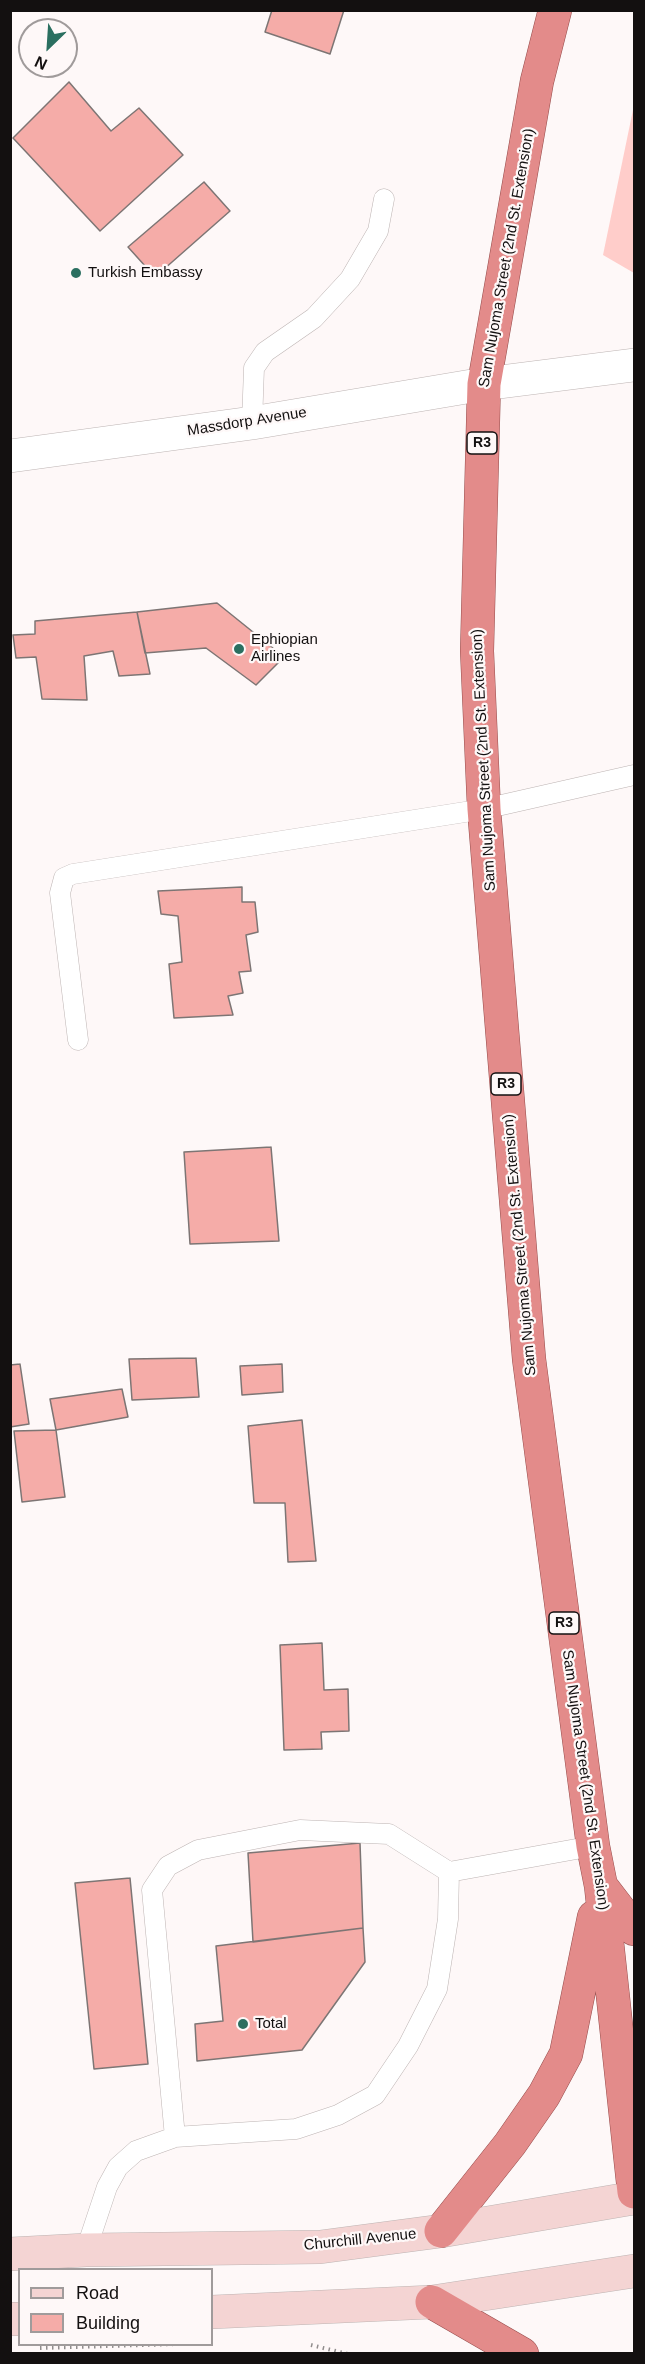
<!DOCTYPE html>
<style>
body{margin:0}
#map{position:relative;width:645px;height:2364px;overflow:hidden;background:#fef8f8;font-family:Helvetica,sans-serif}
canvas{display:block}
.frame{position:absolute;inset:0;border:12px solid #131010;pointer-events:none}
.legend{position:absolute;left:18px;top:2268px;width:195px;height:78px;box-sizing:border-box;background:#fef8f8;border:2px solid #a09b9b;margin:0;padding:8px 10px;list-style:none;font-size:18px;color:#131010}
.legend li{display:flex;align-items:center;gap:12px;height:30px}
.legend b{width:30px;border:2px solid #a09b9b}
.north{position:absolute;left:18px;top:18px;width:60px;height:60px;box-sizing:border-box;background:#fef8f8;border:2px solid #a09b9b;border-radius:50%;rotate:205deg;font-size:16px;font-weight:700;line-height:24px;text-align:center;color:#131010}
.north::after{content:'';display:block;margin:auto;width:21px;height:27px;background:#2b6f60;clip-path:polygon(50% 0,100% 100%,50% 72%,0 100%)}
</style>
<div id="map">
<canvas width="645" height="2364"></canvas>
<div class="frame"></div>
<ul class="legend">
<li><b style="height:8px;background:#f4d4d3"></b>Road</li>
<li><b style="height:16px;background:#f5aca8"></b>Building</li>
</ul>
<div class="north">N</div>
</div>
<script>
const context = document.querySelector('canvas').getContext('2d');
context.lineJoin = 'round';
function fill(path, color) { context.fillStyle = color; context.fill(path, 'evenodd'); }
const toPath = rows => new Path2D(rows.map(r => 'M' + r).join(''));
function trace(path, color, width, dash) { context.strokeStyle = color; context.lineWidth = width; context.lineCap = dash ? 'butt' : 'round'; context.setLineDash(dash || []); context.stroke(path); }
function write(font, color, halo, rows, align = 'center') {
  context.font = font + ' Helvetica,sans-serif'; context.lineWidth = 4.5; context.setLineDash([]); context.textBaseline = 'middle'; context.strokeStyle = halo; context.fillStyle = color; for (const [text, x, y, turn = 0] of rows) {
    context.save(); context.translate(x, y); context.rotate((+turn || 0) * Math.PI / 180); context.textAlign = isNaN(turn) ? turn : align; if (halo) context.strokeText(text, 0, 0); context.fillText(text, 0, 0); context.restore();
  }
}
const green = toPath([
 [634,105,634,273,603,255]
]);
const building = toPath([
 [272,10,344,10,330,54,265,32,272,10],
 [69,82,111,131,139,108,183,155,100,231,13,138,69,82],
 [204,182,230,211,155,277,128,247,204,182],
 [217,603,284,657,256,685,206,648,145,653,137,612,217,603],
 [137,612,150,674,119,676,113,651,84,656,87,700,42,699,36,657,16,658,13,635,35,634,35,621,137,612],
 [242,887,242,902,255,902,258,932,246,935,251,971,239,972,243,993,228,996,233,1015,174,1018,169,964,182,962,178,916,161,914,158,891,242,887],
 [271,1147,279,1241,190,1244,184,1152,271,1147],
 [196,1358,199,1397,132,1400,129,1359,196,1358],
 [20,1364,29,1424,10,1427,10,1365,20,1364],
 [282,1364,283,1392,242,1395,240,1366,282,1364],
 [122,1389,128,1417,56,1430,50,1399,122,1389],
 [302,1420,316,1561,288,1562,285,1503,254,1503,248,1426,302,1420],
 [56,1430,65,1497,22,1502,14,1431,56,1430],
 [322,1643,324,1690,348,1689,349,1731,321,1732,322,1749,284,1750,280,1645,322,1643],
 [360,1843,363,1928,253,1942,248,1853,360,1843],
 [130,1878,148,2064,94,2069,75,1883,130,1878],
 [363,1928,365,1962,302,2050,197,2061,195,2024,223,2021,216,1946,363,1928]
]);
const path = toPath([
 [311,2345,348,2354],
 [40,2348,177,2344]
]);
const service = toPath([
 [252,423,254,368,265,352,314,318,350,279,378,231,384,199],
 [78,1040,60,893,64,878,73,874,484,809,634,775],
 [175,2137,152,1890,168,1866,198,1850,300,1830,389,1834,449,1872],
 [86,2250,107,2187,118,2167,136,2151,175,2137,296,2129,338,2115,375,2095,408,2046,437,1989,448,1919,449,1872,593,1846]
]);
const minor = toPath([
 [10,456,252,423,484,384,634,365]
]);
const secondary = toPath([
 [10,2254,86,2250,320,2247,441,2231,634,2198],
 [212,2312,432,2302,634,2271],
 [10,2319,20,2319]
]);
const trunk = toPath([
 [555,10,537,81,484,384,477,651,484,809,529,1359,593,1846,601,1886,634,2192],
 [601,1886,634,1929],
 [441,2231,510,2144,544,2095,566,2054,594,1917],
 [432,2302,522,2354]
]);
const markers = [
 [76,273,6,"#2b6f60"],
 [239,649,6,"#2b6f60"],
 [243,2024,6,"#2b6f60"]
];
const shields = [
 [482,443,30],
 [506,1084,30],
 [564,1623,30]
];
const shieldNames = [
 ["R3",482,443],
 ["R3",506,1084],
 ["R3",564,1623]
];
const streetNames = [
 ["Sam Nujoma Street (2nd St. Extension)",507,258,-80],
 ["Massdorp Avenue",247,422,-9],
 ["Sam Nujoma Street (2nd St. Extension)",484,760,-93],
 ["Sam Nujoma Street (2nd St. Extension)",520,1245,-95],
 ["Sam Nujoma Street (2nd St. Extension)",585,1780,82],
 ["Churchill Avenue",360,2240,-6]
];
const poiNames = [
 ["Turkish Embassy",88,273],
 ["Ephiopian",251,640],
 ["Airlines",251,657],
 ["Total",255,2024]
];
fill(green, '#ffcdca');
fill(building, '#f5aca8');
trace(building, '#7d7574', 1.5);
trace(service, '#bdb4b3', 21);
trace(minor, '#bdb4b3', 34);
trace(secondary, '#bdb4b3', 34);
trace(trunk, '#964d4c', 34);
trace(path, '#918d8d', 4, [1.5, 4.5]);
trace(service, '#fff', 20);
trace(minor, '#fff', 33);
trace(secondary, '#f4d4d3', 33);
trace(trunk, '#e38b8a', 33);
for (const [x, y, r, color] of markers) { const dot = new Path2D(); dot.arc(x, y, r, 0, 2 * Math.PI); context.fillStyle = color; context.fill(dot); trace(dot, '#fef8f8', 2); }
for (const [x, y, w] of shields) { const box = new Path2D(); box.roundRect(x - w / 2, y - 11, w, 22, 4.5); context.fillStyle = '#fef8f8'; context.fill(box); trace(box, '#131010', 1.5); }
write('bold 14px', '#131010', null, shieldNames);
write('15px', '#131010', '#fef8f8', streetNames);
write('15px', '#131010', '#fef8f8', poiNames, 'left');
</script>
